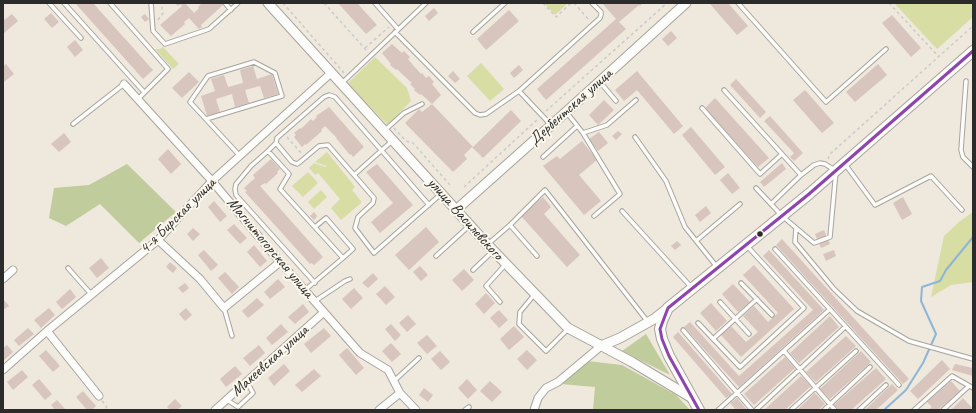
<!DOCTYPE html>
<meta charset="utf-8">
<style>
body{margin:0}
#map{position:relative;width:976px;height:413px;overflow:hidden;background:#eee8dd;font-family:Caveat,sans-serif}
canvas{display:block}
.frame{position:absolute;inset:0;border:4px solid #2b2b2b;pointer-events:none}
</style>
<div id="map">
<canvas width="976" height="413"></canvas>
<div class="frame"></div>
</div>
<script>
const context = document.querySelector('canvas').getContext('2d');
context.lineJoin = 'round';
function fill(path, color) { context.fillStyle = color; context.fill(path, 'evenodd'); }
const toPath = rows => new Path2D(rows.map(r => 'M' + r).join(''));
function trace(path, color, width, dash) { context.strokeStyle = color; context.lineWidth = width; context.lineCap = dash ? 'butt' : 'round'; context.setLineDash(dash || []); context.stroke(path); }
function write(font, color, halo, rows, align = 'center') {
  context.font = font + ' Caveat,sans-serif'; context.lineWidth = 4; context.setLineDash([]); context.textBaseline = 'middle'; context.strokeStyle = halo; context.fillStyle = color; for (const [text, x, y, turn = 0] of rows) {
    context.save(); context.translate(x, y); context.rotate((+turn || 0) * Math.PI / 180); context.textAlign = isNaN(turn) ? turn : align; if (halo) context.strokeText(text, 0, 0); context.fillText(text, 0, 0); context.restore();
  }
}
const green = toPath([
 [544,3,566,3,567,4,555,15],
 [894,3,973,3,973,17,937,49],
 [163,47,179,64,173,69,155,49,160,49],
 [375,57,407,88,411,101,388,125,347,84],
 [481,63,504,89,490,101,467,76],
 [327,152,355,187,352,190,361,201,361,203,341,220,331,208,340,199,318,173,315,175,309,168,314,163,325,167,327,166,315,162],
 [308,172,318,183,303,197,292,186],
 [321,190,327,197,314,209,308,202],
 [973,212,973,282,951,285,931,297,944,236,959,222]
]);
const forest = toPath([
 [127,164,176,212,139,243,100,204,66,226,49,218,54,188,89,185],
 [646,334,670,375,622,351],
 [587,361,622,365,676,395,690,410,593,410,595,387,561,384]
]);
const stream = toPath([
 [884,410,906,390,923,363,936,334,921,301,922,287,940,281,946,270,973,237]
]);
const building = toPath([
 [75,3,93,3,153,70,143,79],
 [175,3,185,3,194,13,199,8,198,7,202,3,221,3,223,5,201,25,202,27,199,29,189,18,184,22,185,24,171,36,160,25,182,6,181,4,178,6],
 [338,3,357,3,377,25,366,34],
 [602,3,643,3,640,6,639,5,619,22,626,29,546,100,537,89,616,19],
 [711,3,728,3,748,26,737,35,710,4],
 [434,8,438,13,429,21,425,16],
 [509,10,519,21,486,50,477,39],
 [51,13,59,22,52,28,44,19],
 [12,14,18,21,3,34,3,21],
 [145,14,149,19,145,22,141,17],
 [892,15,921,48,911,57,882,23],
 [671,31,677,38,668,46,662,39],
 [75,40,83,50,75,57,67,47],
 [392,44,402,53,404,51,410,57,408,59,412,64,421,74,422,73,426,78,429,76,434,82,432,84,441,95,432,104,421,94,420,95,414,90,415,89,410,84,412,83,402,74,397,69,396,70,390,65,391,64,382,53],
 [6,64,14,74,4,82,3,80,3,67],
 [878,64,887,75,855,102,846,92],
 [519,65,523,70,514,78,510,73],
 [253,66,257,79,272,74,278,94,264,98,260,86,245,90,249,103,235,107,232,94,216,99,220,112,207,116,201,96,215,91,211,79,224,75,228,87,243,83,240,70],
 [453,71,460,79,455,83,448,76],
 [637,71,683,126,674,134,637,90,624,101,615,90],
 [189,72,199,82,182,98,172,88],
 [736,79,766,112,760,118,730,85],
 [805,90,834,123,822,133,793,100],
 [715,98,769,158,758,167,705,108],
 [604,100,614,110,598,125,589,115],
 [432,104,473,147,511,110,521,121,483,158,472,147,464,155,467,159,453,172,405,123,419,109,422,112],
 [329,107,364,147,353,157,351,154,350,155,336,138,337,138,325,126,321,130,322,131,306,145,305,144,302,147,294,137,296,135,294,133,300,128,301,129,311,119,313,121,317,117,316,116],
 [770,116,803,153,794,161,790,157,794,153,764,121],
 [691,127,725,167,715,175,682,135],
 [618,131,622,134,616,140,612,136],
 [599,132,608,143,598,151,589,139],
 [64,133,71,142,59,152,51,144],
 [582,141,597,160,579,175,601,201,584,215,543,166,557,156,560,159],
 [168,149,181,164,171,174,158,159],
 [271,159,280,169,277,172,278,173,266,184,265,183,260,186,323,257,314,265,311,263,310,264,245,192,247,191,244,188,255,178,253,175],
 [782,163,786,169,764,187,760,182],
 [377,164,413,205,380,233,371,222,393,203,366,172],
 [728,173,740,188,732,194,720,180],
 [543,197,551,207,544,214,580,255,567,267,521,216],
 [903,197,912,214,902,220,893,203],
 [214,201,227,216,220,222,208,207],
 [706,206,711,213,700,222,695,215],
 [314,212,317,216,314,220,310,216],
 [234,224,247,238,240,244,227,230],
 [426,227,439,242,409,270,395,255],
 [193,228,200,234,193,241,187,234],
 [824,230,830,244,821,248,815,234],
 [782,239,909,379,903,384,776,245],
 [677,241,681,245,675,250,671,246],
 [254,245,267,261,260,267,247,252],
 [204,250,218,265,211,271,198,255],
 [769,250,824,310,739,387,684,327,690,322,739,376,813,310,763,256],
 [834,250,836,256,826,261,823,254],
 [101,258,109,268,97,278,89,268],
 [170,262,177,268,173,273,166,267],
 [754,265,794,309,741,357,721,335,731,326,746,342,758,332,743,316,754,306,768,322,778,313,743,275],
 [420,266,428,275,421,281,413,272],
 [464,269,474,280,462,291,452,280],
 [225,272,239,287,232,294,218,278],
 [373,273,378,279,368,288,362,283],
 [278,279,285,287,270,299,264,292],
 [185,283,189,288,183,293,178,288],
 [733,284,750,302,738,312,722,294],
 [385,286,395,297,386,305,376,294],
 [354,288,363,298,351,309,342,299],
 [70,289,76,297,62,309,56,302],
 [486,293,495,303,484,314,475,304],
 [257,298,264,305,248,318,242,311],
 [3,299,9,306,3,310],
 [711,303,727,321,716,331,700,313],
 [303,304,309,312,295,324,288,317],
 [49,308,55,315,41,328,34,320],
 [186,308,192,315,185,321,179,314],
 [499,310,508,320,499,328,490,318],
 [408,315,416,324,407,332,399,323],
 [830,316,839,327,799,363,790,353],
 [281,324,288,332,272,345,266,338],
 [391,324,401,335,395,341,385,329],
 [514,326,524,337,509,350,500,339],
 [28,328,34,334,19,346,14,340],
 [324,328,331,336,311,353,304,344],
 [678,332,732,394,726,398,673,337],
 [427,335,437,346,427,354,417,343],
 [846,336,856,346,816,382,806,372],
 [391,343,401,354,392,362,382,351],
 [7,345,13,352,3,361,3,348],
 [259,345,265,353,250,366,243,358],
 [347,348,364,368,356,375,339,355],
 [46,350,60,366,53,372,39,356],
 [527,350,537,360,527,370,517,359],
 [440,351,450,362,441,370,431,359],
 [861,351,871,362,830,399,820,389],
 [785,357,795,368,754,405,744,394],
 [942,360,950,369,918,399,910,391],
 [284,364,290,371,274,386,268,378],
 [955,364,973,368,973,376,952,370],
 [235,366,242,374,226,387,220,379],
 [876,368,886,379,851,410,839,410,834,405],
 [314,369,321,376,302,392,295,385],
 [22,370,28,377,13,390,7,382],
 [801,376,811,386,785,410,764,410],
 [39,379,52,394,45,400,32,385],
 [467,379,477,390,468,399,458,388],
 [490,381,502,392,492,402,480,391],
 [951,381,960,391,938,410,928,410,932,407,927,402],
 [892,384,898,390,876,410,865,410],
 [424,388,433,395,428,402,419,395],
 [83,391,96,406,92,410,87,410,76,397],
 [815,393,825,404,818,410,797,410],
 [737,398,747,410,736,410,730,403],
 [963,398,972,408,970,410,951,410],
 [175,399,182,406,177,410,170,410,167,407],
 [57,400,66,410,55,410,51,405]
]);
const path = toPath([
 [283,3,344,73],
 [324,3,368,52],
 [543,3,556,17,571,3],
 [574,3,590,21],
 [889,3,939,57],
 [158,20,163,13,161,3],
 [365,48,389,27],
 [546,111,667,3],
 [394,128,406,141,413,143,450,185],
 [287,137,302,154],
 [828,159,830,154,973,26],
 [464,187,539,118],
 [102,401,106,405,107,410]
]);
const service = toPath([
 [49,3,81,38],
 [64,3,144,92],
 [110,3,168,69,138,99],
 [151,3,153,31,165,44,209,29,238,3],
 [225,3,231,10],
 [375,3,398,29],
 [738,3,826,102,886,49],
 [395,32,475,113,480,115,486,114,519,91,600,18,601,15,601,12,592,3],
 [473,32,505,3],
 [966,81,961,150,963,157,973,167],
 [600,82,616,101],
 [342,83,426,3],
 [724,90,801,175],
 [519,91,551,125],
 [702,108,760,174,782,154],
 [567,113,583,133,620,194,594,216],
 [206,119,282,96,275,73,254,62,208,76,190,102,240,156],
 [73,124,124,84],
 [385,130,404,113,422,104],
 [583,133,607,125,636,100],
 [635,137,666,181,685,227,717,267],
 [276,143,292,162,297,164,300,162,319,146,328,145,374,198,373,203,358,217,355,228,374,253,441,194],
 [268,151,251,166,236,184,235,189,236,195,315,283],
 [543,157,577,126],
 [845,164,875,205,931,176,962,210],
 [354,175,392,141],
 [756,188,771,204,782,216,814,243,830,237,836,171,825,164,820,163,814,165,801,175,771,204],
 [622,211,692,288],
 [510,225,537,256],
 [315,227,326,218,353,249,343,258],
 [796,228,795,242,834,289,857,311,909,341,973,359],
 [696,241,740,204],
 [488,244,510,225,545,190,648,322],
 [775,249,899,385],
 [436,256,469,226],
 [68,268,91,294],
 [473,270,492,252],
 [741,283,772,315],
 [305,290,343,258,280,189,289,174,268,151,276,143,277,138,324,97,329,95,335,97,429,205],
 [534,295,520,312,519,324,546,351,568,329],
 [315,301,345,281,350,279],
 [500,302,486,286,505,265],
 [720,302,749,334],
 [224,308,232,336],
 [698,323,740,367,804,308,747,246],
 [683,330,752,410],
 [713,339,757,299],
 [784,351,835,410],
 [394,381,419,358],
 [227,400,238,407,253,393,247,382],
 [465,410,469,407],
 [718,410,829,310],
 [756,410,845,327],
 [791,410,856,351],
 [824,410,870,367],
 [859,410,886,385],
 [914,410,952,376,973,388],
 [943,410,969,386]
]);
const minor = toPath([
 [124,84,212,181,280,262,360,353,388,370,400,393,416,410],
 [158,240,200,279,224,308,280,262],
 [3,279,13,270],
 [47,331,99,396],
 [3,370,47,331,158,240,212,181,331,73],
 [215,410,324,312],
 [379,410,400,393],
 [534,410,538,398,546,388,558,382,601,346]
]);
const tertiary = toPath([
 [268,3,487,244,568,328,632,362,692,398],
 [456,210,566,112,686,3],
 [601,346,620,338,654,319,668,308]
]);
const secondary = toPath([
 [699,410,669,356,662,339,660,329,662,321,668,308,809,194,973,51]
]);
const bus1 = toPath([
 [699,410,669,356,662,339,660,329,668,308,809,194,973,51]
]);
const markers = [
 [760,234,3.5,"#2b2b2b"]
];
const streetNames = [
 ["Дербентская улица",571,107,-42],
 ["4-я Бирская улица",178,216,-45],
 ["улица Василевского",465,219,48],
 ["Магнитогорская улица",270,248,50],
 ["Макеевская улица",270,361,-42]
];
fill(green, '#d8dda4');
fill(forest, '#c1cc9c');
trace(stream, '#8cb6d7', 2);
fill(building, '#d7c5be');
trace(service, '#a8a49e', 5.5);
trace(minor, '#a8a49e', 9);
trace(tertiary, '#a8a49e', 11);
trace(secondary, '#a8a49e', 12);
trace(path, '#cbcac8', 1.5, [3, 3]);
trace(service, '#fcfcfa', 3.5);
trace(minor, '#fcfcfa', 7);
trace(tertiary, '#fcfcfa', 9);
trace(secondary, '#fcfcfa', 10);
trace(bus1, '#8e44ad', 3);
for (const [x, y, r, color] of markers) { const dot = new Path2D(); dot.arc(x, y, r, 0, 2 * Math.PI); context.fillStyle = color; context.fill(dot); trace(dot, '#fbf7ec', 1.5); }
write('16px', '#2b2b2b', '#fbf7ec', streetNames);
</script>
